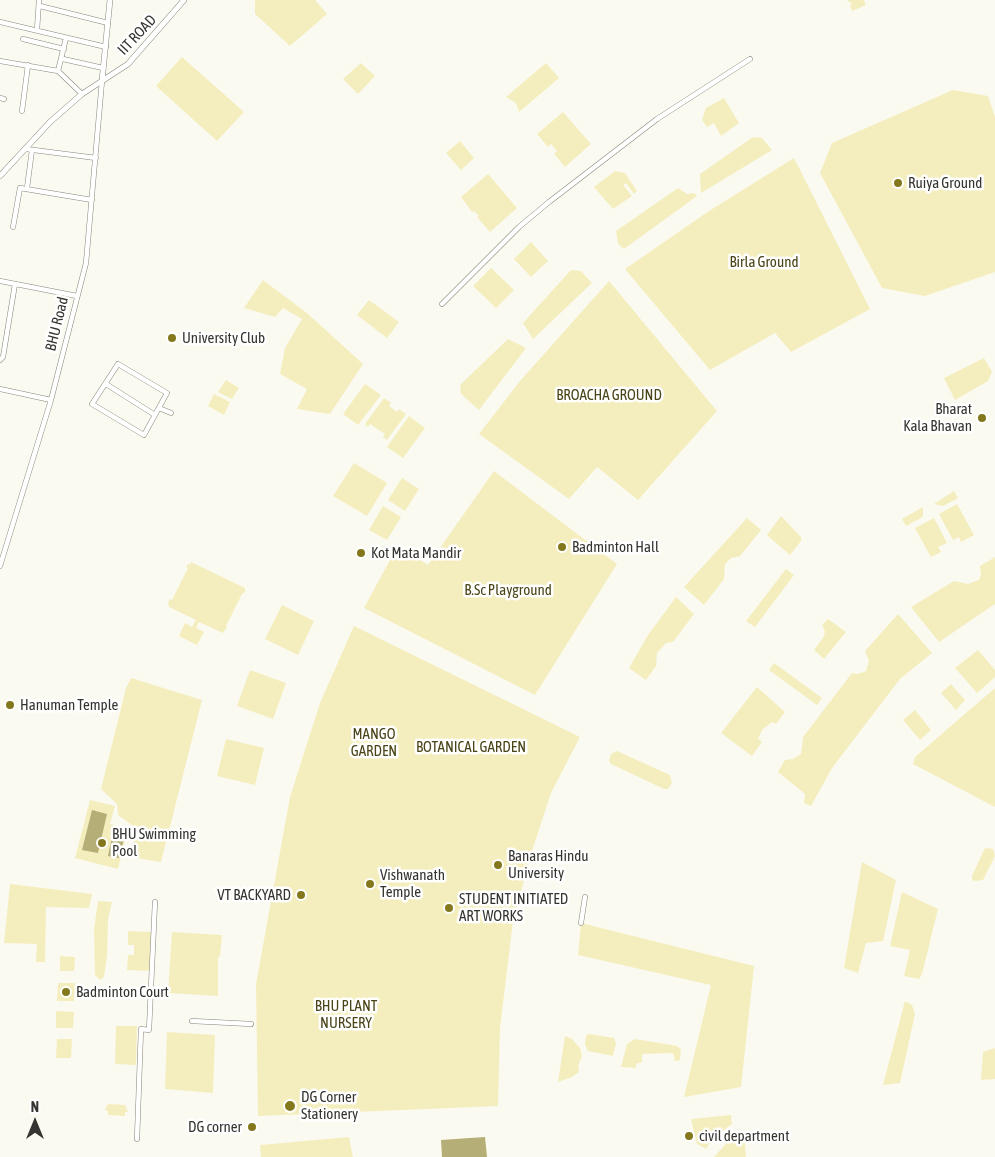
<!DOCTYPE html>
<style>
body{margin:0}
#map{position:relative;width:995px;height:1157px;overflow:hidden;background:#fbfaf1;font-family:"Asap Condensed",sans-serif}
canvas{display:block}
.north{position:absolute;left:10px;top:1097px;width:50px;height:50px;-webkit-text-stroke:4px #fff;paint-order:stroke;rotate:0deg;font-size:14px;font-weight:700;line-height:20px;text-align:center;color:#353430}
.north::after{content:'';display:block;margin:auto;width:18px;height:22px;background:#353430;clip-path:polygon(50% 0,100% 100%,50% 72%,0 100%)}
</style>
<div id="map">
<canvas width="995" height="1157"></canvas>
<div class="north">N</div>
</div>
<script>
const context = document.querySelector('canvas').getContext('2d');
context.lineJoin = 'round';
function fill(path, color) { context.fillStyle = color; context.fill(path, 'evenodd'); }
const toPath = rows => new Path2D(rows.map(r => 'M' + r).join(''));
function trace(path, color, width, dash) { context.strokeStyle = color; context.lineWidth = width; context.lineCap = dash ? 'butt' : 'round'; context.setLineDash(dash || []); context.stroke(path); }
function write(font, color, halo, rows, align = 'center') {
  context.font = font + ' "Asap Condensed",sans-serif'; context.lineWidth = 5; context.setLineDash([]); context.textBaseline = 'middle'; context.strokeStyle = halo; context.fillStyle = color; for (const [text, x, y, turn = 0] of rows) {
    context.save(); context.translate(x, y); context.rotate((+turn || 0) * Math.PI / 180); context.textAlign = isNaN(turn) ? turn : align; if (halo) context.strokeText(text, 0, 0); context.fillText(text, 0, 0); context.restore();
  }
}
const green = toPath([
 [255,0,315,0,327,14,290,46,255,14],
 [847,0,864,0,866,5,852,11,850,6,852,4],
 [182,57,244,112,217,141,156,86],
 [361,63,375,76,358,94,343,79],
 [546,63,559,78,519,112,516,103,506,97],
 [953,90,988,96,995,117,995,272,925,296,882,288,820,173,832,143],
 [724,98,739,123,721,136,714,123,707,127,702,120,706,108],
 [563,112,591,144,565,167,554,154,557,151,551,144,548,147,537,134],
 [753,137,762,138,772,150,701,193,700,174],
 [460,141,474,158,461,170,446,153],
 [794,158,870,309,791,352,775,333,710,370,625,269,709,211],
 [615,171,625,173,637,191,634,194,626,183,623,185,632,196,613,209,594,187],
 [488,174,517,208,490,232,477,217,479,216,474,211,472,212,461,197],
 [678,188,687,194,694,193,697,196,624,249,618,244,616,231],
 [531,242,548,261,531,277,514,259],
 [491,268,514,290,496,308,473,286],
 [571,270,581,271,592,283,533,339,523,323],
 [263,280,307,313,363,364,330,414,297,409,307,389,280,374,285,348,302,319,283,308,275,317,244,308],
 [609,281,717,411,638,500,597,467,569,499,479,434,520,381],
 [369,300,399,322,387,338,357,315],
 [508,339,526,348,479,410,461,394,460,385],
 [984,358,992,372,988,381,955,400,944,378],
 [226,380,239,388,232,399,218,392],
 [365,384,381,395,358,425,343,414],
 [214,394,230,402,224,415,208,406],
 [384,398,391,403,389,406,397,412,399,409,406,414,387,440,383,437,385,434,370,424,368,427,365,424],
 [409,416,425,428,403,458,387,447],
 [354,463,387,483,367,516,333,496],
 [494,471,617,564,535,695,364,608,398,545,428,565],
 [402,478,419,489,405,511,388,500],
 [954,491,958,498,943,506,934,504],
 [957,504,974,535,961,542,959,537,953,540,939,514],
 [383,506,401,517,387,540,369,530],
 [923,507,923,517,906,526,902,519],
 [781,516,801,537,801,541,790,555,767,535],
 [747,518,761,530,740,556,731,558,725,564,724,579,704,605,684,587],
 [934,518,947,543,938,547,941,552,931,557,915,528],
 [995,557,995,604,939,642,911,607,954,581,968,584,979,580,981,575,980,566],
 [191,562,245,588,245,592,242,594,226,626,227,627,223,633,199,622,196,628,204,632,197,645,179,636,185,623,192,627,196,620,169,607,168,603,170,599,172,600,188,568,186,567,188,564,190,565],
 [786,569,794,575,755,627,746,621],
 [676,597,694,614,673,642,666,643,657,653,656,666,646,680,629,668,648,635],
 [282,605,314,621,298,655,265,639],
 [898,614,932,653,900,679,832,768,811,806,804,803,805,794,778,772,785,760,793,759,801,754,803,737,852,673,858,674,866,671,869,661,865,651],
 [828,619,846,632,824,659,814,650,823,638,825,632,822,625],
 [354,626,580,737,551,793,532,851,513,921,500,1028,498,1106,258,1116,256,984,290,797,320,703],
 [978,650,995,670,995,677,977,693,955,668],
 [774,663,822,698,817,705,769,670],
 [250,670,286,683,273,719,237,706],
 [131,678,202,700,161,862,130,857,136,828,118,815,117,804,101,789,126,688],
 [951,684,965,700,956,710,941,693],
 [757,687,785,712,776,724,772,722,762,730,758,739,762,742,752,756,721,733],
 [995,688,995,807,913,764,915,757],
 [915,710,931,730,920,740,903,720],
 [226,739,264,748,255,785,217,776],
 [617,751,670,775,672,783,668,789,664,789,611,764,609,761,611,754],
 [90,800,115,806,110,824,128,828,118,869,75,858],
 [985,848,993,849,995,856,983,880,976,881,972,880,972,876],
 [862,862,896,880,883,941,866,943,858,973,844,968],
 [10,884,92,894,89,908,46,907,45,962,36,962,37,944,4,943],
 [902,892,938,909,922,974,919,979,904,976,910,950,890,946],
 [98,901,112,902,108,919,107,956,104,977,100,980,95,975,94,929],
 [581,923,754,966,741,1087,684,1097,711,985,578,955],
 [128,931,152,932,151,971,127,970,128,955,134,955,134,945,128,945],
 [172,932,222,935,220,957,218,957,218,996,168,993],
 [60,956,75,957,74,971,60,971],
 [58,983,75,983,74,1001,57,1001],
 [905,1001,912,1005,915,1014,900,1083,883,1085],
 [56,1011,74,1012,73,1028,56,1028],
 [116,1026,137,1026,136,1065,115,1064],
 [167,1032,215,1035,213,1093,165,1089],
 [589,1034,614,1038,616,1043,613,1056,588,1051,585,1044,586,1036],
 [565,1036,572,1039,580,1048,582,1056,578,1066,579,1072,572,1077,558,1082],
 [57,1039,72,1039,71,1058,56,1058],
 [635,1039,677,1046,681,1049,680,1060,675,1061,673,1053,642,1054,642,1062,636,1064,636,1068,621,1067,627,1044],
 [995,1048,995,1079,981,1080,983,1052],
 [108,1104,125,1105,128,1112,125,1112,125,1116,108,1115,108,1111,105,1110],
 [731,1115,732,1124,713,1138,706,1149,697,1144,691,1119],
 [744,1133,746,1157,714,1157,731,1138],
 [349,1137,353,1157,261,1157,260,1145]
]);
const water = toPath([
 [92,810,107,814,98,853,82,850],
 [113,832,125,835,119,858,108,856],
 [485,1137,487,1157,442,1157,441,1140]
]);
const minor = toPath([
 [40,6,108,23],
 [0,22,106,47],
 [37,30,39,0],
 [23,39,64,49],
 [63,59,103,68],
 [0,61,58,71,82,94],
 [58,71,66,38],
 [0,98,4,99],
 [22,111,28,65],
 [26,149,96,158],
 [27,188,32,150],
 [13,227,20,188,92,200],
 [0,281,77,296],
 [442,304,519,227,549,202,657,119,750,59],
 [0,360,3,357,15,284],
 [118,364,167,393,144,435,92,404,118,364],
 [106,384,155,415],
 [0,389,51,400],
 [159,408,171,413],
 [0,566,51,400,86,263,102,81],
 [581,923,585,897],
 [192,1021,251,1024],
 [137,1139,141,1029,149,1030,155,902]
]);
const tertiary = toPath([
 [102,81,110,0],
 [0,176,50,122,82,94,128,64,184,0]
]);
const markers = [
 [898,183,5,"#84781d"],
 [172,338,5,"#84781d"],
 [982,418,5,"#84781d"],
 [562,547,5,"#84781d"],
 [361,553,5,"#84781d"],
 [10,705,5,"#84781d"],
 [102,843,5,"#84781d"],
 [498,865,5,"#84781d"],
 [370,884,5,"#84781d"],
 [301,895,5,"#84781d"],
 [449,908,5,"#84781d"],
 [66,992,5,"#84781d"],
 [290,1106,6,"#84781d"],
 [252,1127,5,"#84781d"],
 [689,1136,5,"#84781d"]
];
const streetNames = [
 ["IIT ROAD",137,35,-47],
 ["BHU Road",57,324,-76]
];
const poiNames = [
 ["Ruiya Ground",908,183],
 ["University Club",182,338],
 ["Bharat",972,409,"right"],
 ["Kala Bhavan",972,426,"right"],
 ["Badminton Hall",572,547],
 ["Kot Mata Mandir",371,553],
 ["Hanuman Temple",20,705],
 ["BHU Swimming",112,834],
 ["Pool",112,851],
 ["Banaras Hindu",508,856],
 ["University",508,873],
 ["Vishwanath",380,875],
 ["Temple",380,892],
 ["VT BACKYARD",291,895,"right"],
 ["STUDENT INITIATED",459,899],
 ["ART WORKS",459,916],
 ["Badminton Court",76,992],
 ["DG Corner",301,1097],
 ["Stationery",301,1114],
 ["DG corner",242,1127,"right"],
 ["civil department",699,1136]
];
const parkNames = [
 ["Birla Ground",764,262],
 ["BROACHA GROUND",609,395],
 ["B.Sc Playground",508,590],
 ["MANGO",374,734],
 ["GARDEN",374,751],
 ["BOTANICAL GARDEN",471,747],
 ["BHU PLANT",346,1006],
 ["NURSERY",346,1023]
];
fill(green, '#f4eebe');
fill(water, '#b5ae76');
trace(minor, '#86857c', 5.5);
trace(tertiary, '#86857c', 6);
trace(minor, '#fff', 4.5);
trace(tertiary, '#fff', 5);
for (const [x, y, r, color] of markers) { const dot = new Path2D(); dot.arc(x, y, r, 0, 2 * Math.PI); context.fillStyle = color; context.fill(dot); trace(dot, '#fff', 2); }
write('15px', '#353430', '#fff', streetNames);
write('15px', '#353430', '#fff', poiNames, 'left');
write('15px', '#4a4418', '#fff', parkNames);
</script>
